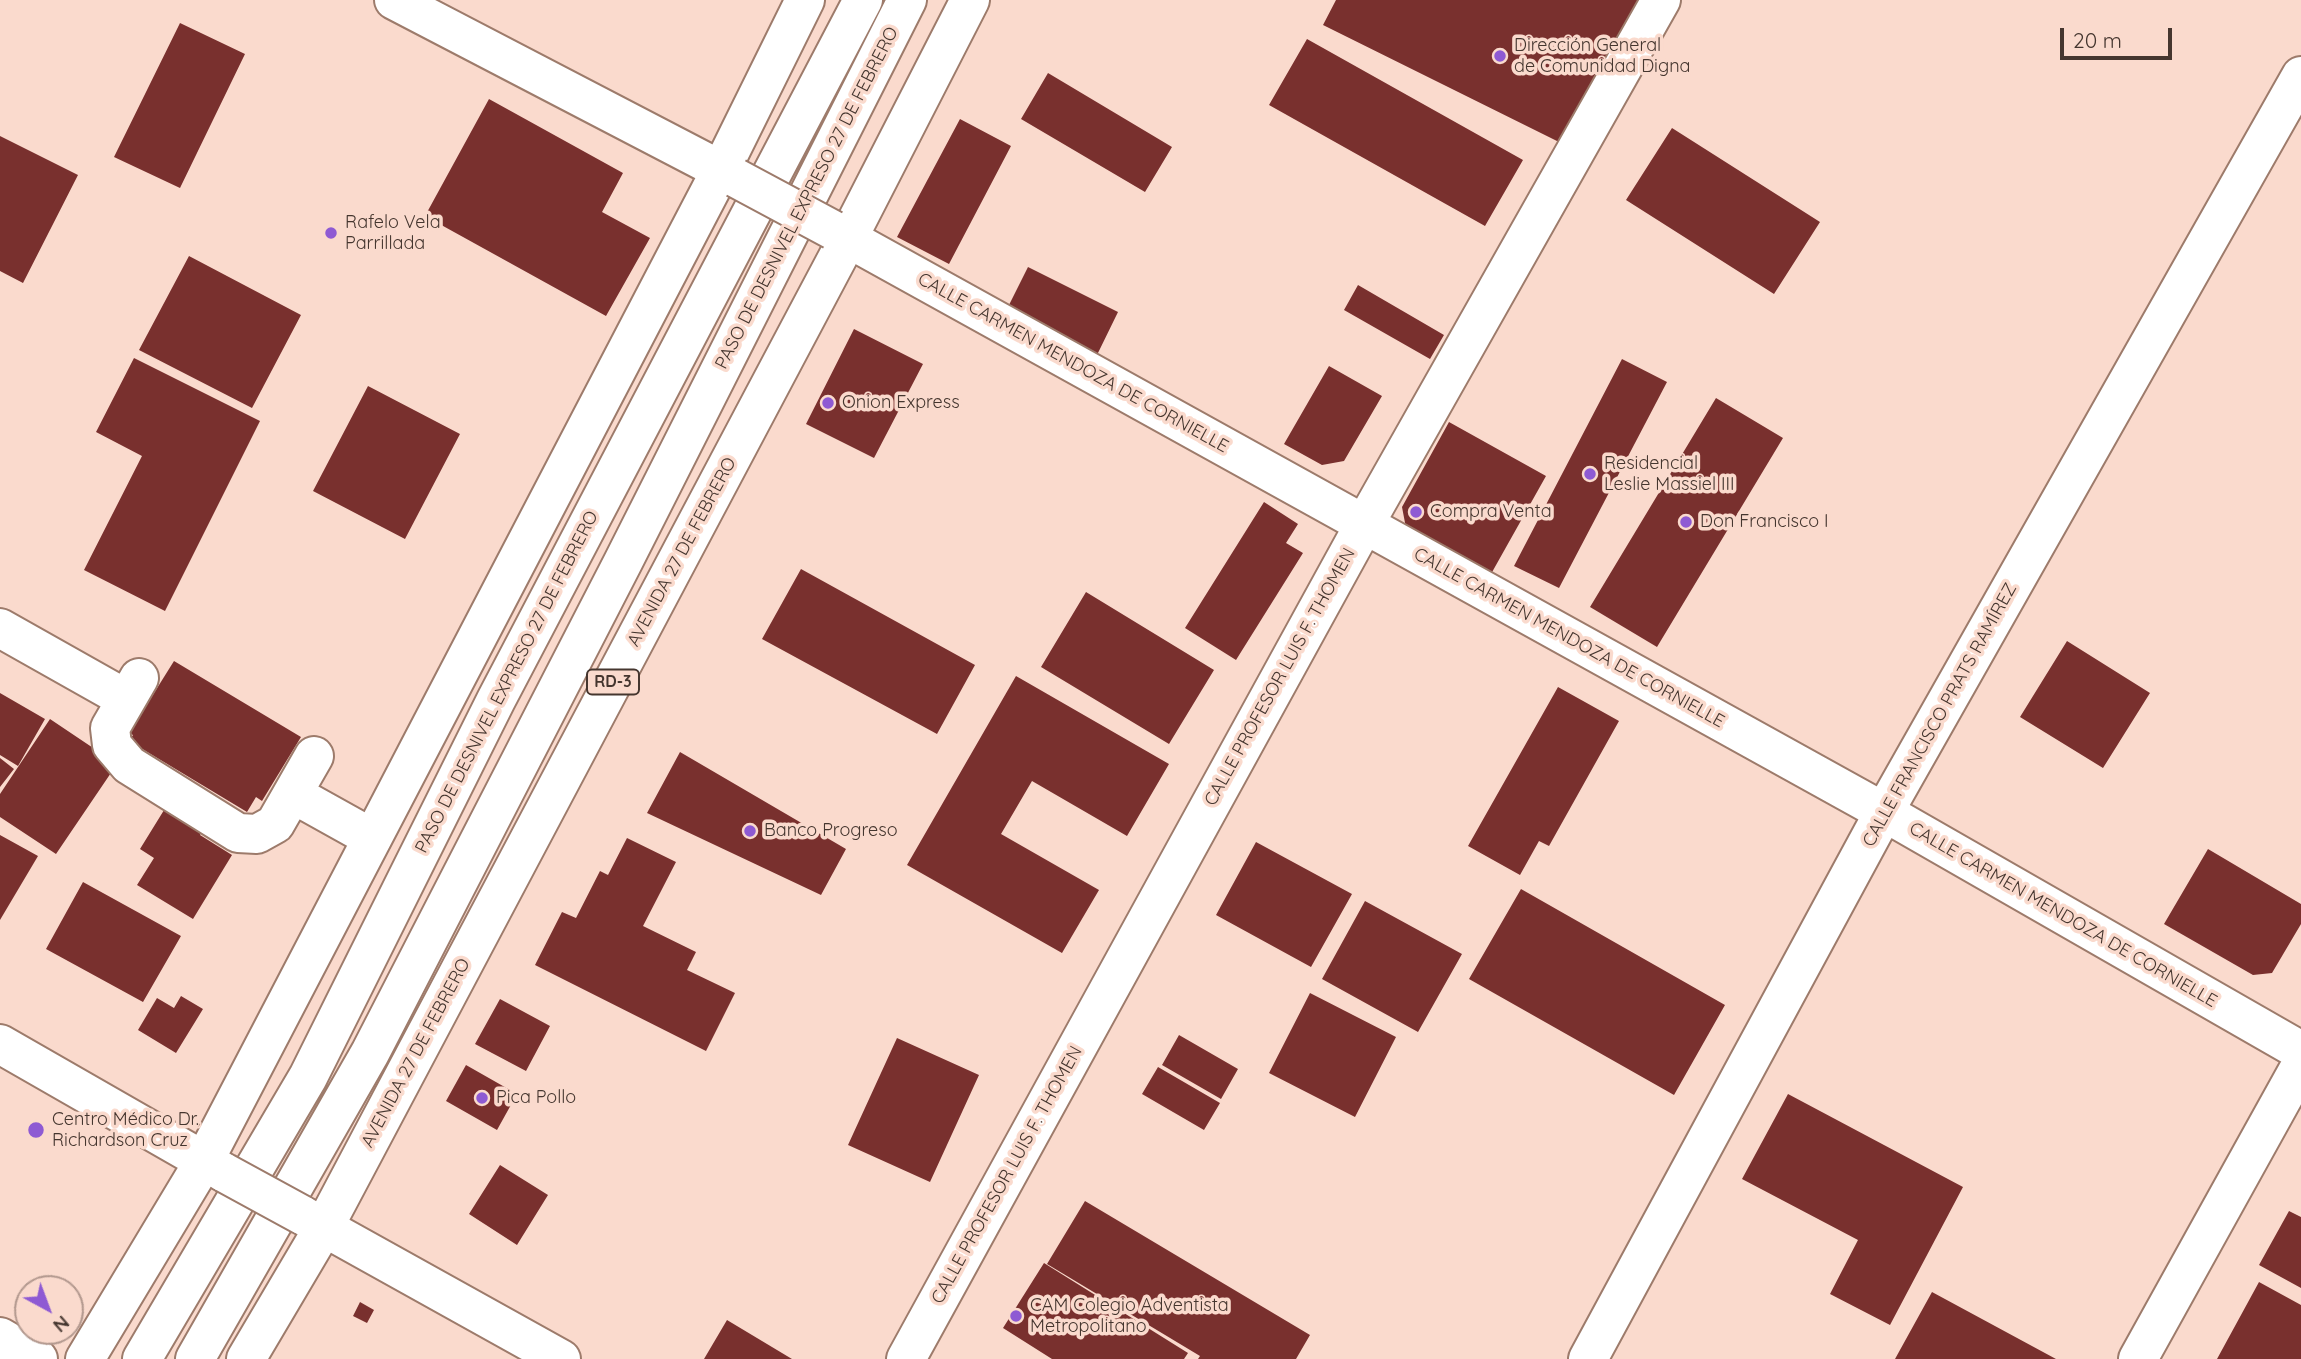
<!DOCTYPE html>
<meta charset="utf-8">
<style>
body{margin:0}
#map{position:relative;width:2301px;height:1359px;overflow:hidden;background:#fadacd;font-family:Quicksand,sans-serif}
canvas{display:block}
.north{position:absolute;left:14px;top:1275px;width:70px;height:70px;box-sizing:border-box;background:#fadacd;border:2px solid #b2988e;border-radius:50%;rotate:139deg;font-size:19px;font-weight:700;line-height:28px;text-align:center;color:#45362f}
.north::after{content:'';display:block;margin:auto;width:24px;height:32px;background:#8e5ad3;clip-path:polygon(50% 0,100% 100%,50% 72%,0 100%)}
.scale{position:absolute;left:2060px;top:28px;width:112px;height:32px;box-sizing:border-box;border:4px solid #45362f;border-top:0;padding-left:9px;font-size:21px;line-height:24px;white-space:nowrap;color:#45362f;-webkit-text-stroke:5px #fadacd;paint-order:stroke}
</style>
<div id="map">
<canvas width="2301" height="1359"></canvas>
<div class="north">N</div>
<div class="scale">20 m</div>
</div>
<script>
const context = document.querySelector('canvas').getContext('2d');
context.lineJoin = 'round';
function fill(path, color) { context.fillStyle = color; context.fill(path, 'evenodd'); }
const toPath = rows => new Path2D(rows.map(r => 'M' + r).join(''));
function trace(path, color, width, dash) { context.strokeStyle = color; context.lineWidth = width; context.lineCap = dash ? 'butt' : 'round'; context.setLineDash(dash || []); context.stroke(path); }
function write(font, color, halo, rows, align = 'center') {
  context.font = font + ' Quicksand,sans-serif'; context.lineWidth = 7; context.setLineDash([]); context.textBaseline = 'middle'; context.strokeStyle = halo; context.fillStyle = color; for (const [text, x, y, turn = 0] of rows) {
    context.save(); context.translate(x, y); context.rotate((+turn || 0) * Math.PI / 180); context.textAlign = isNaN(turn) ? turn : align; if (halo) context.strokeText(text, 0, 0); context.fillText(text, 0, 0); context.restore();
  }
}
const building = toPath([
 [1336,0,1647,0,1561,143,1323,25],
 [180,23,245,54,180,188,114,157],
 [1307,39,1523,160,1485,226,1269,105],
 [1048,73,1172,147,1145,192,1021,119],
 [489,99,623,173,602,212,650,238,606,316,425,216],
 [960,119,1011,146,949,264,897,237],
 [1672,128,1820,222,1774,294,1626,200],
 [0,136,78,175,23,283,0,271],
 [189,256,301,315,252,408,139,350],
 [1028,267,1118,312,1097,355,1007,309],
 [1358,285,1444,335,1430,359,1344,310],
 [854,329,923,364,874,458,806,424],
 [134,358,260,421,165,611,84,570,142,456,96,432],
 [1622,359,1667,382,1559,588,1514,566],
 [1329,366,1382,396,1344,461,1322,465,1284,444],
 [368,386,460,434,405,539,313,491],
 [1716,398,1783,438,1657,647,1590,607],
 [1449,422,1546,476,1491,574,1406,528,1402,507],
 [1264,502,1298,524,1286,543,1303,553,1236,660,1185,628],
 [801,569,975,665,937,734,762,639],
 [1086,592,1214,670,1169,744,1041,667],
 [2067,641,2150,693,2103,768,2020,717],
 [174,661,301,737,262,801,256,797,247,812,129,741,133,735,129,733],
 [1016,676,1169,764,1127,836,1032,781,1001,834,1099,890,1062,953,907,865],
 [1558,687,1619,721,1549,846,1539,841,1520,875,1468,846],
 [0,693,45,719,18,766,0,755],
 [50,719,117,764,56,854,0,817,0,794],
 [680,752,846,849,821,895,647,813],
 [0,758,14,769,0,787],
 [169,802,206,825,200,835,232,855,193,919,137,885,154,858,140,849],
 [0,835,38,856,0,920],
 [627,838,676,862,643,926,696,952,687,970,735,993,706,1051,535,965,562,912,576,918,600,871,608,875],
 [1256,842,1352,894,1311,967,1216,915],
 [2208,849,2301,904,2301,924,2272,973,2253,975,2164,924],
 [83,882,181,936,143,1002,46,949],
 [1521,889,1725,1005,1674,1095,1469,979],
 [1365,901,1462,954,1418,1032,1322,979],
 [1310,993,1396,1037,1355,1117,1269,1073],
 [181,996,203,1009,176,1053,138,1030,157,998,174,1008],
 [500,999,550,1026,526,1071,475,1044],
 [1179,1035,1238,1069,1221,1099,1162,1065],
 [897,1038,979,1075,930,1182,848,1145],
 [466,1065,517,1094,497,1130,446,1101],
 [1158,1067,1220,1103,1204,1130,1142,1094],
 [1788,1094,1963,1187,1890,1325,1830,1294,1858,1240,1742,1179],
 [500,1165,548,1195,517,1245,469,1214],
 [1085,1201,1310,1335,1296,1359,1198,1359,1200,1356,1047,1264],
 [2289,1211,2301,1217,2301,1288,2259,1265],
 [1044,1263,1188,1353,1184,1359,1052,1359,1003,1328],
 [2259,1282,2301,1305,2301,1359,2217,1359],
 [1932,1292,2056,1359,1895,1359],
 [360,1302,374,1310,367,1323,353,1316],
 [727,1320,792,1359,704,1359]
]);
const minor = toPath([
 [394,0,736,178],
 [833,230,1884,812,2301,1051],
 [0,628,126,699],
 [139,678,110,728,112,745,129,765,238,833,257,834,275,824,314,756],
 [293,794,372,838],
 [0,1044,225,1173],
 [302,1215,561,1359],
 [0,1337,38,1359],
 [906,1359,1364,525,1661,0],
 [1588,1359,1884,812,2301,76],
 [2138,1359,2301,1065]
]);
const major = toPath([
 [85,1359,204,1161,721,170,805,0],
 [246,1359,324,1227,848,238,970,0]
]);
const highway = toPath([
 [142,1359,308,1077,496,700,863,0],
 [195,1359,370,1053,623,562,907,0]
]);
const minorBridge = toPath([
 [736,178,833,230],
 [225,1173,302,1215]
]);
const markers = [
 [1500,56,7,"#8e5ad3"],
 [331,233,7,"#8e5ad3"],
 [828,403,7,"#8e5ad3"],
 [1590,474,7,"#8e5ad3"],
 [1416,512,7,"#8e5ad3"],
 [1686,522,7,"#8e5ad3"],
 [750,831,7,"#8e5ad3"],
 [482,1098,7,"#8e5ad3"],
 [36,1130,9,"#8e5ad3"],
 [1016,1316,7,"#8e5ad3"]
];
const shields = [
 [613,682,52]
];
const shieldNames = [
 ["RD-3",613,682]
];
const poiNames = [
 ["Dirección General",1514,46],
 ["de Comunidad Digna",1514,67],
 ["Rafelo Vela",345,223],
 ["Parrillada",345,244],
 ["Onion Express",842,403],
 ["Residencial",1604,464],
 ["Leslie Massiel III",1604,485],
 ["Compra Venta",1430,512],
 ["Don Francisco I",1700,522],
 ["Banco Progreso",764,831],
 ["Pica Pollo",496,1098],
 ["Centro Médico Dr.",52,1120],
 ["Richardson Cruz",52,1141],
 ["CAM Colegio Adventista",1030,1306],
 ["Metropolitano",1030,1327]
];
const streetNames = [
 ["PASO DE DESNIVEL EXPRESO 27 DE FEBRERO",807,198,-63],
 ["CALLE CARMEN MENDOZA DE CORNIELLE",1073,363,29],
 ["AVENIDA 27 DE FEBRERO",682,552,-62],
 ["CALLE CARMEN MENDOZA DE CORNIELLE",1569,638,29],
 ["CALLE PROFESOR LUIS F. THOMEN",1280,677,-61],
 ["PASO DE DESNIVEL EXPRESO 27 DE FEBRERO",507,682,-63],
 ["CALLE FRANCISCO PRATS RAMÍREZ",1940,715,-61],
 ["CALLE CARMEN MENDOZA DE CORNIELLE",2063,915,30],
 ["AVENIDA 27 DE FEBRERO",416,1053,-62],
 ["CALLE PROFESOR LUIS F. THOMEN",1007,1175,-61]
];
fill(building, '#79302e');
trace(minor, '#9d7b6b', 42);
trace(major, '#9d7b6b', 42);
trace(highway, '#9d7b6b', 42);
trace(minor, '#fff', 38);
trace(major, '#fff', 38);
trace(highway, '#fff', 38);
trace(minorBridge, '#9d7b6b', 42, []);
trace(minorBridge, '#fff', 38);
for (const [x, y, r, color] of markers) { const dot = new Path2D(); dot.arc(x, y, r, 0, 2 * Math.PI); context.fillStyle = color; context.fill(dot); trace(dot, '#fadacd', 2.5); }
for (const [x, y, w] of shields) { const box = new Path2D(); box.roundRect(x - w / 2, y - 12.5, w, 25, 5); context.fillStyle = '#fadacd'; context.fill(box); trace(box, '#45362f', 2); }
write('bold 16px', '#45362f', null, shieldNames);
write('18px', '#45362f', '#fadacd', poiNames, 'left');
write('18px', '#45362f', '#fadacd', streetNames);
</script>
